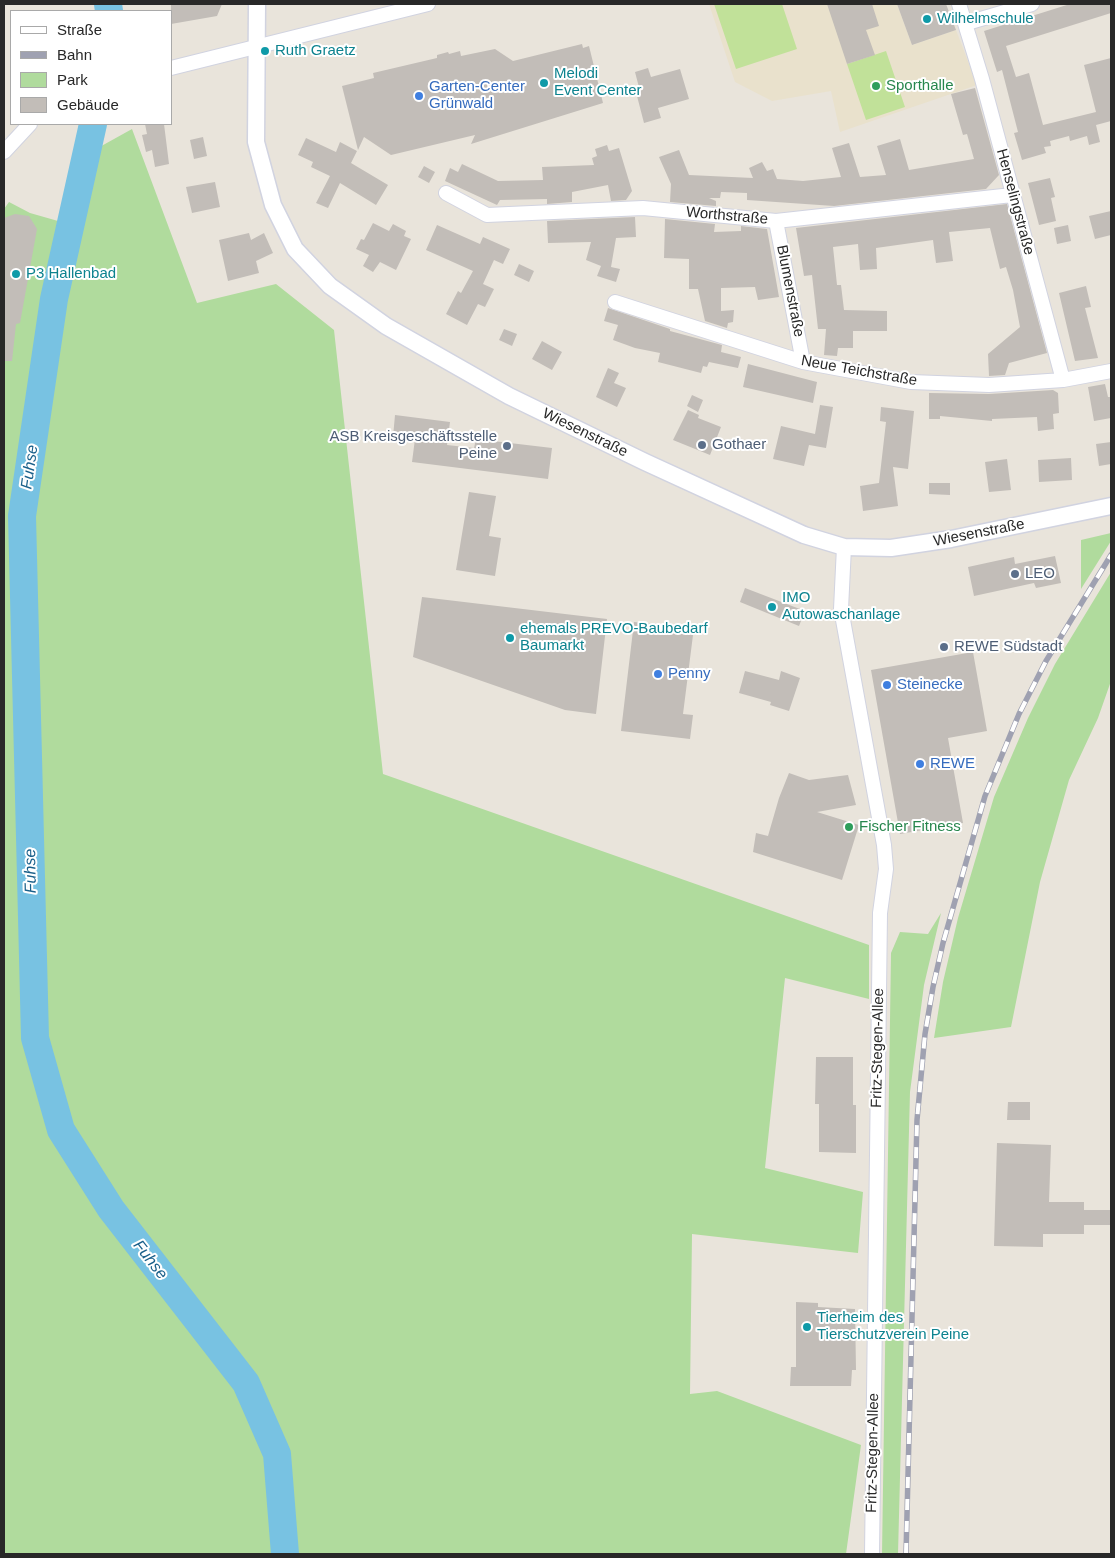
<!DOCTYPE html>
<meta charset="utf-8">
<style>
body{margin:0}
#map{position:relative;width:1115px;height:1558px;overflow:hidden;background:#e9e4db;font-family:Helvetica,sans-serif}
canvas{display:block}
.frame{position:absolute;inset:0;border:5px solid #282828;pointer-events:none}
.legend{position:absolute;left:10px;top:10px;width:162px;height:115px;box-sizing:border-box;background:#fff;border:1px solid #a9a9a9;margin:0;padding:6px 9px;list-style:none;font-size:15px;color:#282828}
.legend li{display:flex;align-items:center;gap:10px;height:25px}
.legend b{width:25px;border:1px solid #a9a9a9}
</style>
<div id="map">
<canvas width="1115" height="1558"></canvas>
<div class="frame"></div>
<ul class="legend">
<li><b style="height:6px;background:#fff"></b>Straße</li>
<li><b style="height:6px;background:#9fa1b1"></b>Bahn</li>
<li><b style="height:14px;background:#b0db9d"></b>Park</li>
<li><b style="height:14px;background:#c2bdb8"></b>Gebäude</li>
</ul>
</div>
<script>
const context = document.querySelector('canvas').getContext('2d');
context.lineJoin = 'round';
function fill(path, color) { context.fillStyle = color; context.fill(path, 'evenodd'); }
const toPath = rows => new Path2D(rows.map(r => 'M' + r).join(''));
function trace(path, color, width, dash) { context.strokeStyle = color; context.lineWidth = width; context.lineCap = dash ? 'butt' : 'round'; context.setLineDash(dash || []); context.stroke(path); }
function write(font, color, halo, rows, align = 'center') {
  context.font = font + ' Helvetica,sans-serif'; context.lineWidth = 4; context.setLineDash([]); context.textBaseline = 'middle'; context.strokeStyle = halo; context.fillStyle = color; for (const [text, x, y, turn = 0] of rows) {
    context.save(); context.translate(x, y); context.rotate((+turn || 0) * Math.PI / 180); context.textAlign = isNaN(turn) ? turn : align; if (halo) context.strokeText(text, 0, 0); context.fillText(text, 0, 0); context.restore();
  }
}
const education = toPath([
 [709,4,897,4,912,45,956,30,977,85,840,132,831,91,772,101,735,82]
]);
const green = toPath([
 [132,129,197,303,276,284,334,330,383,774,869,945,869,999,785,978,765,1168,863,1192,858,1253,692,1234,690,1394,717,1391,861,1445,846,1554,4,1554,4,209,9,202,30,213,65,223,78,159],
 [1111,533,1111,541,1081,589,1081,540],
 [1111,572,1111,681,1098,718,1069,780,1040,882,1011,1027,934,1038,943,982,958,918,994,797,1028,718,1055,664],
 [941,913,924,985,910,1092,898,1554,882,1554,891,953,900,932,928,934]
]);
const pitch = toPath([
 [714,4,782,4,797,49,736,69],
 [886,51,905,107,866,120,847,64]
]);
const river = toPath([
 [108,4,109,11],
 [93,124,54,299,22,516,35,1038,61,1130,111,1209,246,1383,277,1454,285,1554]
]);
const building = toPath([
 [171,4,222,4,217,16,171,24],
 [827,4,872,4,879,26,866,30,875,55,847,64],
 [897,4,946,4,956,30,912,45],
 [1070,4,1111,4,1111,13,1006,46,1016,77,1029,73,1043,125,1096,112,1084,65,1111,58,1111,121,1096,125,1100,142,1089,145,1087,136,1070,141,1069,136,1050,141,1051,146,1044,147,1046,153,1022,160,1014,133,1018,132,1002,70,997,72,984,31],
 [582,44,583,48,589,46,603,103,471,144,475,135,391,155,364,137,358,150,342,86,374,78,373,73,437,58,437,55,448,52,449,54,460,51,461,56,495,49,513,61],
 [648,68,651,77,680,69,689,99,658,108,661,118,644,123,637,96,641,95,635,72],
 [975,88,999,175,986,189,834,206,747,200,747,193,721,192,720,198,709,198,716,201,716,206,670,202,671,184,659,157,679,150,689,175,753,178,749,168,762,162,767,171,773,169,777,179,803,181,841,177,832,148,849,143,860,177,886,175,877,146,900,139,909,170,974,159,967,134,963,135,951,94],
 [145,124,164,124,169,164,155,167,152,150,146,152,142,135,147,134],
 [203,137,207,156,194,159,190,140],
 [306,138,336,152,340,142,357,151,351,163,388,185,376,205,340,183,328,208,316,203,330,176,311,167,313,162,298,155],
 [607,145,609,151,619,148,632,191,626,200,611,201,608,185,572,192,572,202,547,204,547,199,500,200,497,205,445,181,450,168,458,172,462,164,498,181,543,180,542,167,594,165,592,158,597,156,595,149],
 [424,166,435,172,429,183,418,177],
 [1050,178,1055,197,1051,198,1056,221,1039,225,1028,183],
 [215,182,220,207,192,213,186,187],
 [1007,204,1047,353,1009,363,1005,375,989,376,988,354,1020,327,1013,290,1006,267,1000,269,990,228,949,232,953,261,936,263,933,240,876,248,877,269,860,270,858,244,833,247,837,285,841,285,844,310,887,311,887,331,853,331,853,348,838,348,837,356,824,355,826,329,818,329,812,275,804,276,796,228],
 [1111,211,1111,235,1095,239,1089,216],
 [15,214,29,216,37,229,20,323,16,324,12,361,4,361,4,218],
 [635,217,636,237,616,238,611,267,620,269,616,282,597,276,601,266,586,260,591,242,548,243,547,221],
 [665,219,715,224,714,232,741,231,741,226,767,229,779,297,758,300,755,287,721,288,721,311,734,310,733,322,728,323,727,328,705,321,698,289,689,289,689,259,664,258],
 [373,223,389,231,393,224,406,231,404,236,411,239,396,270,380,262,373,272,363,266,369,255,356,249,361,239,364,240],
 [437,225,480,244,483,237,510,249,503,264,494,260,483,284,494,289,485,307,478,304,467,325,446,314,458,291,461,293,473,271,426,250],
 [1068,225,1071,241,1057,244,1054,228],
 [249,233,251,240,264,233,273,253,256,261,259,273,228,281,219,240],
 [519,264,534,271,529,282,514,275],
 [1086,286,1091,307,1085,308,1098,358,1075,361,1059,293],
 [608,308,670,329,670,331,722,345,721,352,741,357,738,368,709,362,707,367,703,366,701,373,658,362,660,353,635,348,613,340,618,325,604,321],
 [504,329,517,334,512,346,499,340],
 [542,341,562,352,552,370,532,359],
 [748,364,817,382,813,403,743,387],
 [608,368,619,373,614,383,626,388,617,407,596,397],
 [1105,384,1108,397,1111,397,1111,418,1094,421,1088,387],
 [1053,390,1058,393,1059,413,1053,414,1054,429,1038,431,1037,417,992,419,992,421,940,416,940,419,929,419,929,393,989,394],
 [692,395,703,400,698,412,687,406],
 [820,405,833,407,826,448,809,445,804,466,773,459,781,426,815,434],
 [881,407,914,411,908,469,893,467,898,506,863,511,860,486,879,483,886,422,880,421],
 [688,410,699,415,698,418,721,427,710,455,673,440],
 [395,415,450,422,447,445,474,448,476,439,552,448,548,479,412,462,415,439,393,437],
 [1111,442,1111,464,1099,466,1096,444],
 [1071,458,1072,480,1039,482,1038,460],
 [1007,459,1011,490,989,492,985,462],
 [929,483,950,483,950,495,929,494],
 [469,492,496,496,489,536,501,538,495,576,456,570],
 [1055,556,1061,583,1036,588,1034,583,974,596,968,567,1014,557,1015,564],
 [745,588,805,611,799,626,740,602],
 [422,597,607,619,596,714,565,710,413,657],
 [634,622,665,625,664,631,693,635,683,714,693,715,690,739,621,731],
 [973,652,987,731,948,738,963,823,900,834,871,670],
 [745,671,779,680,781,671,800,678,789,711,770,705,771,702,739,693],
 [789,773,809,780,848,775,856,805,817,812,859,825,842,880,753,852,756,833,768,836,779,798],
 [816,1057,853,1057,853,1105,856,1105,856,1153,819,1152,819,1104,815,1104],
 [1008,1102,1030,1102,1030,1120,1007,1120],
 [997,1143,1051,1145,1049,1202,1084,1202,1084,1210,1111,1210,1111,1225,1084,1225,1084,1234,1043,1234,1043,1247,994,1246],
 [796,1302,818,1303,818,1307,855,1309,856,1370,852,1370,851,1386,790,1386,791,1367,796,1367]
]);
const minor = toPath([
 [959,4,982,79,1063,380],
 [967,23,1032,4],
 [171,68,428,4],
 [4,152,30,124],
 [446,193,487,215,643,208,776,221,1012,195],
 [776,221,803,362],
 [615,302,803,362,911,382,989,385,1063,380,1111,371],
 [844,547,841,609,884,845,886,869,880,913,872,1554]
]);
const tertiary = toPath([
 [257,4,256,142,273,205,295,249,330,286,386,326,509,396,645,462,804,535,844,547,891,548,951,539,1111,506]
]);
const rail = toPath([
 [906,1554,917,1120,925,1034,933,987,943,943,985,796,1019,714,1046,661,1111,555]
]);
const markers = [
 [927,19,5,"#0f9aa8"],
 [265,51,5,"#0f9aa8"],
 [544,83,5,"#0f9aa8"],
 [876,86,5,"#2e9e5b"],
 [419,96,5,"#3f7fe0"],
 [16,274,5,"#0f9aa8"],
 [702,445,5,"#5c6f8a"],
 [507,446,5,"#5c6f8a"],
 [1015,574,5,"#5c6f8a"],
 [772,607,5,"#0f9aa8"],
 [510,638,5,"#0f9aa8"],
 [944,647,5,"#5c6f8a"],
 [658,674,5,"#3f7fe0"],
 [887,685,5,"#3f7fe0"],
 [920,764,5,"#3f7fe0"],
 [849,827,5,"#2e9e5b"],
 [807,1327,5,"#0f9aa8"]
];
const cultureNames = [
 ["Wilhelmschule",937,19],
 ["Ruth Graetz",275,51],
 ["Melodi",554,74],
 ["Event Center",554,91],
 ["P3 Hallenbad",26,274],
 ["IMO",782,598],
 ["Autowaschanlage",782,615],
 ["ehemals PREVO-Baubedarf",520,629],
 ["Baumarkt",520,646],
 ["Tierheim des",817,1318],
 ["Tierschutzverein Peine",817,1335]
];
const leisureNames = [
 ["Sporthalle",886,86],
 ["Fischer Fitness",859,827]
];
const shopNames = [
 ["Garten-Center",429,87],
 ["Grünwald",429,104],
 ["Penny",668,674],
 ["Steinecke",897,685],
 ["REWE",930,764]
];
const streetNames = [
 ["Henselingstraße",1015,202,75],
 ["Worthstraße",727,216,5],
 ["Blumenstraße",790,291,79],
 ["Neue Teichstraße",859,371,10],
 ["Wiesenstraße",585,433,26],
 ["Wiesenstraße",979,533,-11],
 ["Fritz-Stegen-Allee",878,1048,-89],
 ["Fritz-Stegen-Allee",873,1453,-89]
];
const serviceNames = [
 ["ASB Kreisgeschäftsstelle",497,437,"right"],
 ["Peine",497,454,"right"],
 ["Gothaer",712,445],
 ["LEO",1025,574],
 ["REWE Südstadt",954,647]
];
const waterNames = [
 ["Fuhse",30,467,-82],
 ["Fuhse",31,871,-91],
 ["Fuhse",150,1260,52]
];
fill(education, '#e9e1cc');
fill(green, '#b0db9d');
fill(pitch, '#c1e199');
trace(river, '#78c2e2', 28);
fill(building, '#c2bdb8');
trace(minor, '#d1d3e0', 16);
trace(tertiary, '#d1d3e0', 19);
trace(minor, '#fff', 14);
trace(tertiary, '#fff', 16);
trace(rail, '#9fa1b1', 5.5);
trace(rail, '#fff', 4, [11]);
for (const [x, y, r, color] of markers) { const dot = new Path2D(); dot.arc(x, y, r, 0, 2 * Math.PI); context.fillStyle = color; context.fill(dot); trace(dot, '#fff', 2); }
write('15px', '#0d838f', '#fff', cultureNames, 'left');
write('15px', '#27864d', '#fff', leisureNames, 'left');
write('15px', '#366cbe', '#fff', shopNames, 'left');
write('15px', '#282828', '#fff', streetNames);
write('15px', '#4e5e75', '#fff', serviceNames, 'left');
write('italic 16px', '#1a608a', '#fff', waterNames);
</script>
